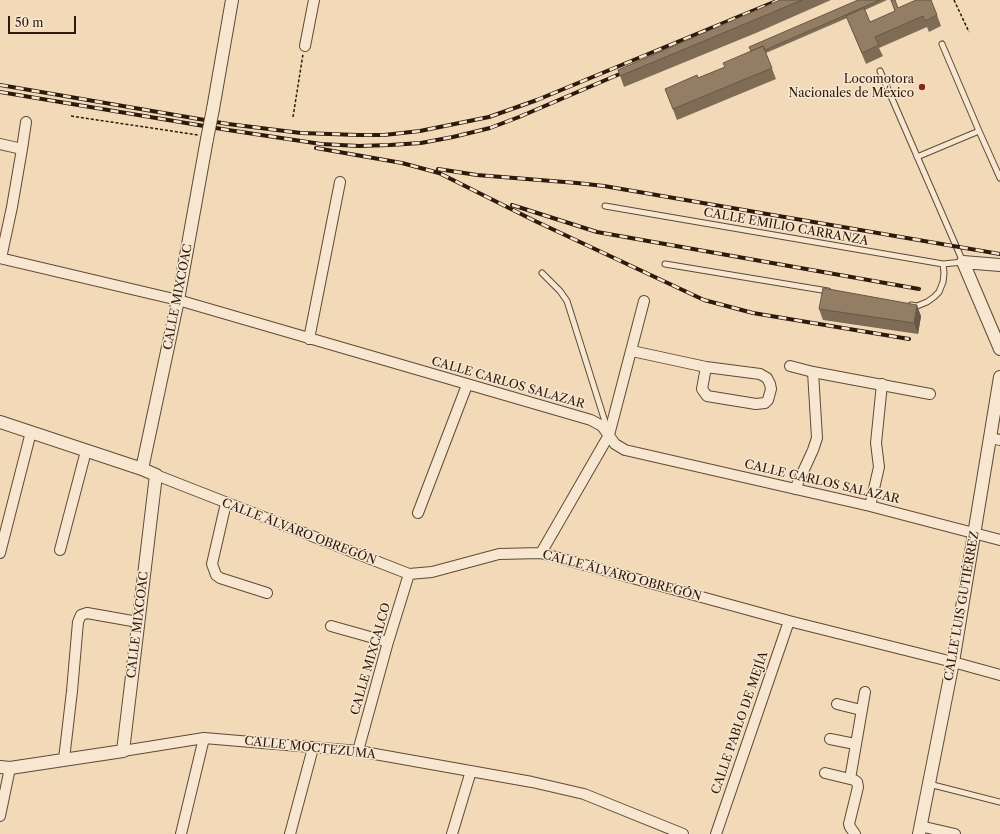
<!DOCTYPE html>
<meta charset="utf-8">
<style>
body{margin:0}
#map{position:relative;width:1000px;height:834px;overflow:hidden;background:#f2d9b7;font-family:"Libre Caslon Text",serif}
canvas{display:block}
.scale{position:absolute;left:8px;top:16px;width:68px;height:18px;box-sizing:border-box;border:2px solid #2d1a0d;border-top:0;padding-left:5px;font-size:12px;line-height:14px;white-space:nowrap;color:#2d1a0d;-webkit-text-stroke:3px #f7e6d0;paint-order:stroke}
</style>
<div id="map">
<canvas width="1000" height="834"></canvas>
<div class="scale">50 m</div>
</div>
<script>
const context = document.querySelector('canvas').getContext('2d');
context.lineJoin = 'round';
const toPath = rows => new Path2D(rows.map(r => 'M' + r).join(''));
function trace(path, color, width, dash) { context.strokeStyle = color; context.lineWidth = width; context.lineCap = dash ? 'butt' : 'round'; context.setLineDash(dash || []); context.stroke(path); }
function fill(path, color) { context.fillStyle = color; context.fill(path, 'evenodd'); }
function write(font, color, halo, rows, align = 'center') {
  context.font = font + ' "Libre Caslon Text",serif'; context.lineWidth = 3; context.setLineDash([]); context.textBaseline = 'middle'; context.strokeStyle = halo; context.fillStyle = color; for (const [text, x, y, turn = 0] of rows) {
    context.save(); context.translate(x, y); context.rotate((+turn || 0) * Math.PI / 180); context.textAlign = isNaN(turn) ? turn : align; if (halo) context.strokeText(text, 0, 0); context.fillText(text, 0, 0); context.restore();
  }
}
const path = toPath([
 [954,0,969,32],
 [71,116,198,135],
 [293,117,303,54]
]);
const service = toPath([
 [942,44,979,131,1000,178],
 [917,157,979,131],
 [605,206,943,264,963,262,880,71],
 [665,264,828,291],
 [542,273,560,291,567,301,607,428],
 [911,305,917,306,927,302,934,297,939,292,943,282,944,273,943,264],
 [929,784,1000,802]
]);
const minor = toPath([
 [305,46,314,0],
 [0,144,22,149],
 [0,258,178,300,591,420,602,426,615,444,625,450,870,506,1000,540],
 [1,258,12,207,22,149,26,122],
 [309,339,340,182],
 [632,351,706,367,760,374,767,378,770,384,771,389,768,400,765,403,756,404,707,396,702,389,706,367],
 [790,366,813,372,930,394],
 [991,438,1000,440],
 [156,475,409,574,432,572,499,554,541,553,789,621,953,662,1000,675],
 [795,489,813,450,817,438,813,372],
 [226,503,212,564,216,575,220,578,267,593],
 [870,506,879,467,876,443,882,384],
 [418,513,467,385],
 [60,550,86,451],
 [0,553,31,432],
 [541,553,609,435,644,301],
 [331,626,388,642],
 [837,704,861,710],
 [830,739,855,744],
 [123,751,204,738,358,751,532,782,584,794,683,834],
 [358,751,388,642,409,574],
 [64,759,72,691,78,622,81,615,87,613,138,622],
 [825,773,854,780,857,782,858,787,849,824,850,827,855,834],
 [850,779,865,692],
 [0,816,10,768],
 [920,826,955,834],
 [181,834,204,738],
 [290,834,313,748],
 [452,834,471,771],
 [716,834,789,621]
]);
const tertiary = toPath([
 [213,109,232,0],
 [1000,265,963,262,1000,349],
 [0,422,142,469,156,475,123,751,10,768,0,767],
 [142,469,178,300,207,139],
 [919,834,953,662,1000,377]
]);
const rail = toPath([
 [0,85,228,124,301,133,358,135,384,135,420,131,489,117,537,100,779,0],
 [0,92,228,130,321,144,359,146,390,145,421,143,453,137,490,128,519,117,629,70],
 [316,148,402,163,439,173,535,221,704,300,753,313,909,339],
 [438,169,477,175,577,183,604,186,1000,254],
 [512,205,597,232,919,289]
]);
const tertiaryBridge = toPath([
 [207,139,213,109]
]);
const wall = toPath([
 [780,0,831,0,756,33,624,87,618,70],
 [858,0,887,0,865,10,870,22,895,11,891,0,898,8,937,15,941,26,929,32,927,27,879,48,883,56,866,64,847,18,766,53,776,79,677,120,665,89,698,78,725,67,751,51],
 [819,309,921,316,918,334,823,320]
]);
const shadedWall = toPath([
 [917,305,921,316,918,334,914,323]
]);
const building = toPath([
 [780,0,802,0,752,21,620,76,618,70,780,0],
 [858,0,880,0,765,50,763,46,751,51,749,47,858,0],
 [891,0,895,0,898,8,916,0,931,0,937,15,925,21,923,16,875,37,879,45,862,53,846,16,864,8,870,22,895,11,891,0],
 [763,46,772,68,673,109,665,89,697,75,698,78,725,67,723,63,763,46],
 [823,288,917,305,914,323,819,309,823,288]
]);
const markers = [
 [922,87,4,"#8f2418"]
];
const poiNames = [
 ["Locomotora",914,80],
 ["Nacionales de México",914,94]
];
const streetNames = [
 ["CALLE EMILIO CARRANZA",786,227,10],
 ["CALLE MIXCOAC",178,297,-79],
 ["CALLE CARLOS SALAZAR",508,383,16],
 ["CALLE CARLOS SALAZAR",822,482,13],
 ["CALLE ÁLVARO OBREGÓN",299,532,21],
 ["CALLE ÁLVARO OBREGÓN",622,576,15],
 ["CALLE LUIS GUTIÉRREZ",962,606,-80],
 ["CALLE MIXCOAC",138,625,-83],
 ["CALLE MIXCALCO",371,659,-74],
 ["CALLE PABLO DE MEJÍA",740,723,-71],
 ["CALLE MOCTEZUMA",310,748,6]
];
trace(service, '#5e4a38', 7);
trace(minor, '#5e4a38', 12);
trace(tertiary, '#5e4a38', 14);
trace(path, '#2d1a0d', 1.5, [3, 2]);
trace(service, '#f7e6d0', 5);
trace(minor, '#f7e6d0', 10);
trace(tertiary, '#f7e6d0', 12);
trace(rail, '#2d1a0d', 4);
trace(rail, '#f7e6d0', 2.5, [8]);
trace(tertiaryBridge, '#5e4a38', 14, []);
trace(tertiaryBridge, '#f7e6d0', 12);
fill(wall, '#7e6c57');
fill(shadedWall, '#675847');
fill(building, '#937d65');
trace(building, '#675847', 1);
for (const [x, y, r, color] of markers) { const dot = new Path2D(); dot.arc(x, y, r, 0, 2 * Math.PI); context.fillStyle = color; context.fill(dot); trace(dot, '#f7e6d0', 1.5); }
write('12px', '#2d1a0d', '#f7e6d0', poiNames, 'right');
write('12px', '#2d1a0d', '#f7e6d0', streetNames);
</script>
